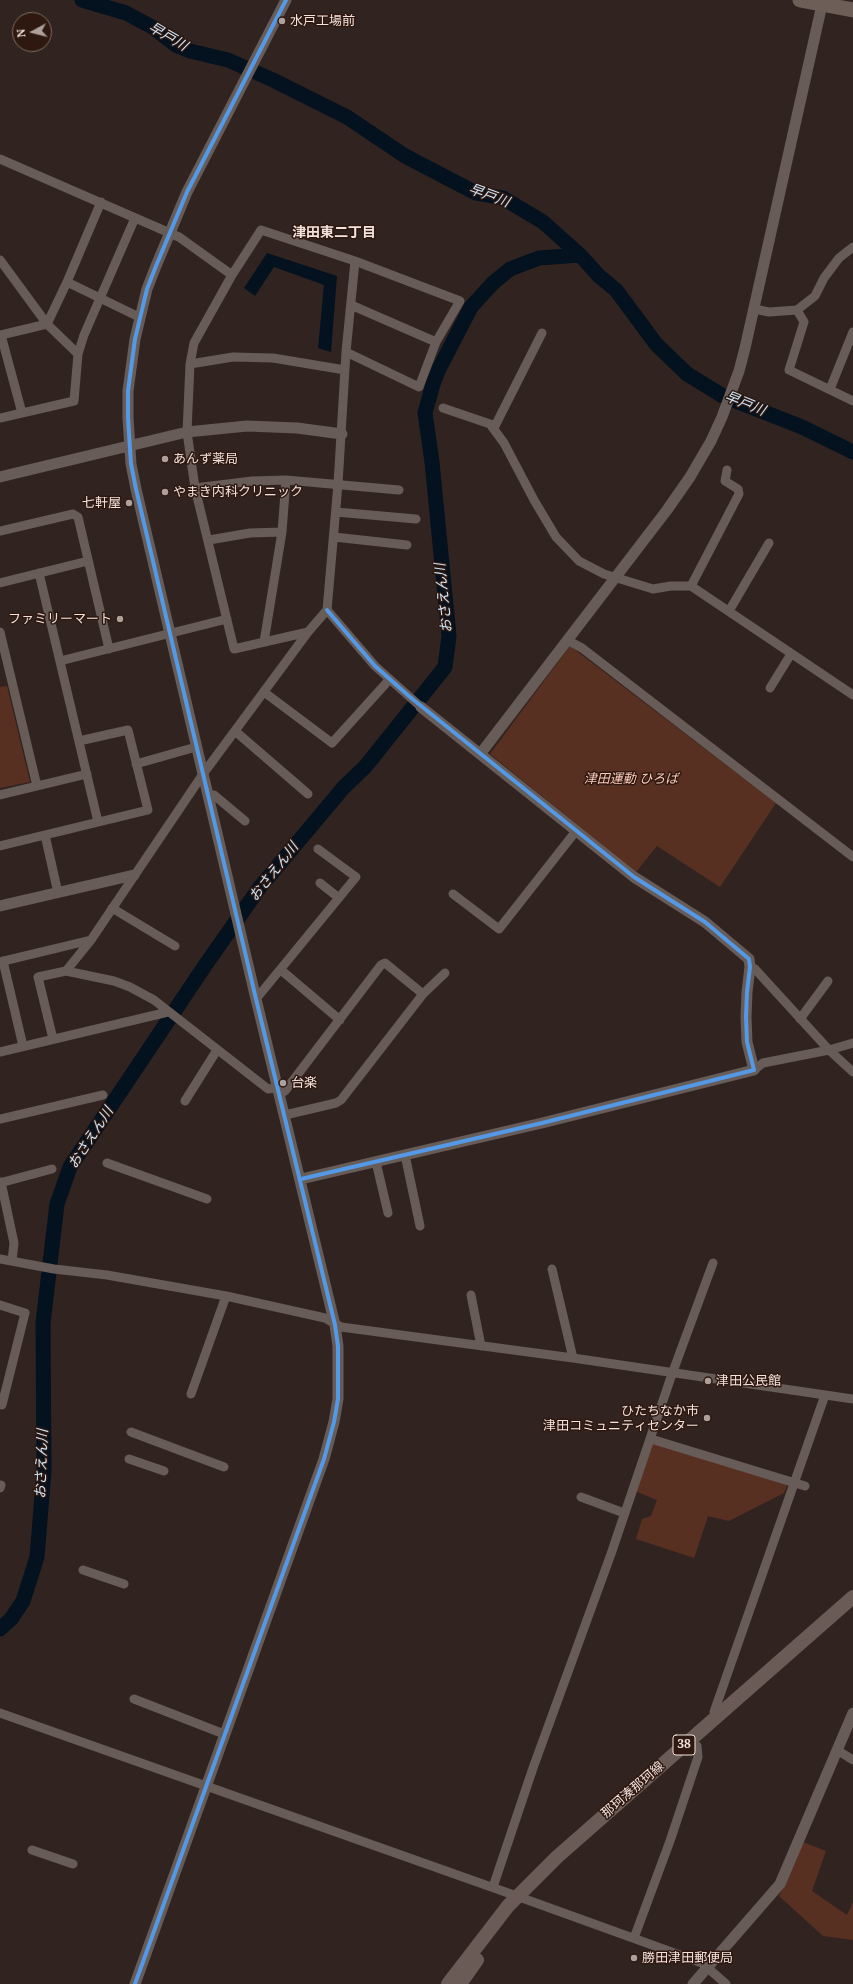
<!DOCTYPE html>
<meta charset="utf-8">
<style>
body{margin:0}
#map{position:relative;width:853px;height:1984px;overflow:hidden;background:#312420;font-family:"Noto Serif",serif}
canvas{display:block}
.north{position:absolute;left:12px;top:12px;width:40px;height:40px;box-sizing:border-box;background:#2e180f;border:1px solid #7c6961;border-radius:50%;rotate:263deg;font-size:11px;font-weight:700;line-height:16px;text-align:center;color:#f2e2dc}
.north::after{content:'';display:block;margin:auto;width:14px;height:18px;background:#aea09a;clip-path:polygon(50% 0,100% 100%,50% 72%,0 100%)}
</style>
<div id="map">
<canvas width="853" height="1984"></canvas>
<div class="north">N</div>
</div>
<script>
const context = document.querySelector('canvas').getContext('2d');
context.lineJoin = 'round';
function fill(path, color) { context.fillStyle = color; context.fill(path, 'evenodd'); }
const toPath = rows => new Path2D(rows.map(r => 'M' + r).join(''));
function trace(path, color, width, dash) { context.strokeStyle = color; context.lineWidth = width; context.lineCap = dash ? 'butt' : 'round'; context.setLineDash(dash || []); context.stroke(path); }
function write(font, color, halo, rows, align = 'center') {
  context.font = font + ' "Noto Serif","Noto Sans JP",serif'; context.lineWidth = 3; context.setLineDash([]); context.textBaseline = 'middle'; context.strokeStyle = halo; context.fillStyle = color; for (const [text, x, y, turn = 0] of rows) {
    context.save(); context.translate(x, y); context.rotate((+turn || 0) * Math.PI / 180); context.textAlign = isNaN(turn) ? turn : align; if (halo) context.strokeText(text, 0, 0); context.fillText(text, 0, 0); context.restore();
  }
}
const green = toPath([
 [570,646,776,803,720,887,657,846,636,872,490,754],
 [7,686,30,782,0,788,0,687],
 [651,1442,788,1483,784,1493,729,1521,708,1516,694,1558,636,1539,642,1519,651,1516,657,1500,635,1491],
 [803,1842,826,1851,812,1891,847,1915,853,1902,853,1940,823,1936,779,1896]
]);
const water = toPath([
 [267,253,337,276,331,352,318,348,324,285,274,267,255,296,244,288]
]);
const river = toPath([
 [82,0,126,13,154,28,176,45,190,51,228,60,273,80,347,117,405,156,476,193,503,198,543,222,580,255,599,276,616,290,656,344,687,374,723,396,802,427,853,452],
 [0,1629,11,1619,23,1601,37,1557,44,1471,43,1323,57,1204,70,1167,204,967,260,887,344,787,365,767,445,667,449,636,432,462,425,413,433,384,439,369,471,307,493,283,510,269,539,258,580,255]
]);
const minor = toPath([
 [0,159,179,237,232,275],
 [101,202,67,282,139,317],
 [0,260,47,324,78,354],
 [351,305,436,342],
 [754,309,769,312,797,310,815,296,824,278,839,258,853,247],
 [797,310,804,322,789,370,853,401],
 [190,364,233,357,273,358,345,370],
 [830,389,853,332],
 [443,408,490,424,504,443,534,500,556,537,579,561,604,574,653,589,671,586,691,586,853,695],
 [22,413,1,335,47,324,67,282],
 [0,418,74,401,78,354,84,335,135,218],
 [494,428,542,333],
 [195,488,252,481,286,480,399,490],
 [336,512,416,519],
 [0,531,73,514,78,517,109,649],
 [334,537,407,545],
 [209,540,250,533,282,532],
 [39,573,98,822],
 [0,583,88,561],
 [691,586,739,494,738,489,725,481,727,470],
 [327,610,375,666,421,707],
 [729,611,769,543],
 [0,632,37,786],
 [308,632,234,649,195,488,187,432,190,364,194,343,232,275,261,230,355,261,460,301,436,342,419,387,346,352],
 [567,640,582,648,853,857],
 [264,642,282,532,286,480],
 [60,661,227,619],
 [770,688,791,654],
 [264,692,332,743,389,680],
 [235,731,308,794],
 [136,764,196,747],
 [0,795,87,774],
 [209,796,214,795,245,821],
 [45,835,58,893],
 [0,846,148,810,128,730,79,741],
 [320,883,339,898],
 [453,894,499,929,576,831],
 [112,908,175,946],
 [3,961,23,1046],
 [0,962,91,940],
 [750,967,755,969,829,1050,853,1043],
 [281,970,340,1020],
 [66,971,91,940,203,774,308,632,327,610,338,484,346,352,355,261],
 [256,999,356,877,318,849],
 [800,1019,828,981],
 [53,1039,38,977,66,971,114,981,130,987,154,1000,268,1089,278,1088],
 [0,1052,168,1012],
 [754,1070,763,1063,829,1050,853,1072],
 [280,1094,285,1091,381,965,385,963,423,994],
 [185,1101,217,1050],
 [285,1115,336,1103,341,1100,423,994,445,973],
 [0,1119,103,1095],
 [405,1155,420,1226],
 [376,1162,388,1213],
 [107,1163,207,1199],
 [1,1182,14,1243,12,1261],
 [0,1183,52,1169],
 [0,1259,54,1269,107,1275,226,1296,325,1318,341,1327,573,1358,853,1399],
 [552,1269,573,1358],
 [471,1295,481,1346],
 [0,1305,25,1313,2,1405],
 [191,1394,226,1296],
 [131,1432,224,1467],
 [651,1439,805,1486],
 [129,1459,164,1471],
 [0,1488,1,1485],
 [581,1497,624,1513],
 [83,1570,124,1584],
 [134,1699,224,1734],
 [0,1713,511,1894,702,1963,726,1984],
 [716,1717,714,1712,825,1395],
 [837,1750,853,1760],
 [32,1850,73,1864],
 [493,1887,533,1768,611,1554,672,1374,713,1263],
 [634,1938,670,1841,698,1757,697,1746]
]);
const tertiary = toPath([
 [0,477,187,432,247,426,297,428,342,434],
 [481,753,667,510,690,477,711,441,722,417,739,371,745,348,823,0],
 [0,906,134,875],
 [301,1179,542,1123,754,1070,747,1042,746,1017,747,992,750,967,749,959,705,922,634,877,421,707],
 [135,1984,324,1459,334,1422,338,1399,338,1346,335,1325,256,999,136,489,131,464,128,418,128,391,135,339,147,289,156,266,187,192,286,0],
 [693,1984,780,1884,853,1713]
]);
const primary = toPath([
 [448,1984,508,1906,557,1857,853,1597],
 [460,1984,477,1960]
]);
const trunk = toPath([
 [800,0,853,10]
]);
const cycleway = toPath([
 [301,1179,542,1123,754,1070,747,1042,746,1017,747,992,750,967,749,959,705,922,634,877,410,697,375,666,327,610],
 [135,1984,324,1459,334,1422,338,1399,338,1346,335,1325,256,999,136,489,131,464,128,418,128,391,135,339,147,289,156,266,187,192,286,0]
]);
const markers = [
 [282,21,4,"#aea09a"],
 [165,459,4,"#aea09a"],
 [165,492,4,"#aea09a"],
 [129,503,4,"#aea09a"],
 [120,619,4,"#aea09a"],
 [283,1083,4,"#aea09a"],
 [708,1381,4,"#aea09a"],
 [707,1418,4,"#aea09a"],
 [634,1958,4,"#aea09a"]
];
const shields = [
 [684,1745,22]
];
const shieldNames = [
 ["38",684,1745]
];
const poiNames = [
 ["水戸工場前",290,21],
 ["あんず薬局",173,459],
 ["やまき内科クリニック",173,492],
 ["七軒屋",121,503,"right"],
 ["ファミリーマート",112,619,"right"],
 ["台楽",291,1083],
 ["津田公民館",716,1381],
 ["ひたちなか市",699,1411,"right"],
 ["津田コミュニティセンター",699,1426,"right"],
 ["勝田津田郵便局",642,1958]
];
const parkNames = [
 ["津田運動 ひろば",631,779]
];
const streetNames = [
 ["那珂湊那珂線",633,1790,-41]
];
const waterNames = [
 ["早戸川",168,37,30],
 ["早戸川",489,196,20],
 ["早戸川",745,404,22],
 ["おさえん川",444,598,-96],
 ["おさえん川",274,872,-52],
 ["おさえん川",91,1138,-57],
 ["おさえん川",42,1464,-88]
];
const neighbourhoodNames = [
 ["津田東二丁目",334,233]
];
fill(green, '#583021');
fill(water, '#04111e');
trace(river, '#04111e', 15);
trace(minor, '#675c58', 9);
trace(tertiary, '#675c58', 11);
trace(primary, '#6b5b56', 14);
trace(trunk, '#6e5e58', 15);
trace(cycleway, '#5399e6', 4);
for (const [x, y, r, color] of markers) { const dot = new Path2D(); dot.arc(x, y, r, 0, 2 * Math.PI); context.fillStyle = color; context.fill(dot); trace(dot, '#2e180f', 1.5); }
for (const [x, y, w] of shields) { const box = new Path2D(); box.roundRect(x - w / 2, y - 10, w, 20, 3); context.fillStyle = '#2e180f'; context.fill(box); trace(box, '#f2e2dc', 1); }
write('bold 12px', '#f2e2dc', null, shieldNames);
write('13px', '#f2e2dc', '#2e180f', poiNames, 'left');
write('italic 13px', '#facab9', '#2e180f', parkNames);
write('13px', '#f2e2dc', '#2e180f', streetNames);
write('italic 14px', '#cbe6fb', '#2e180f', waterNames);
write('bold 14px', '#f2e2dc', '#2e180f', neighbourhoodNames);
</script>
